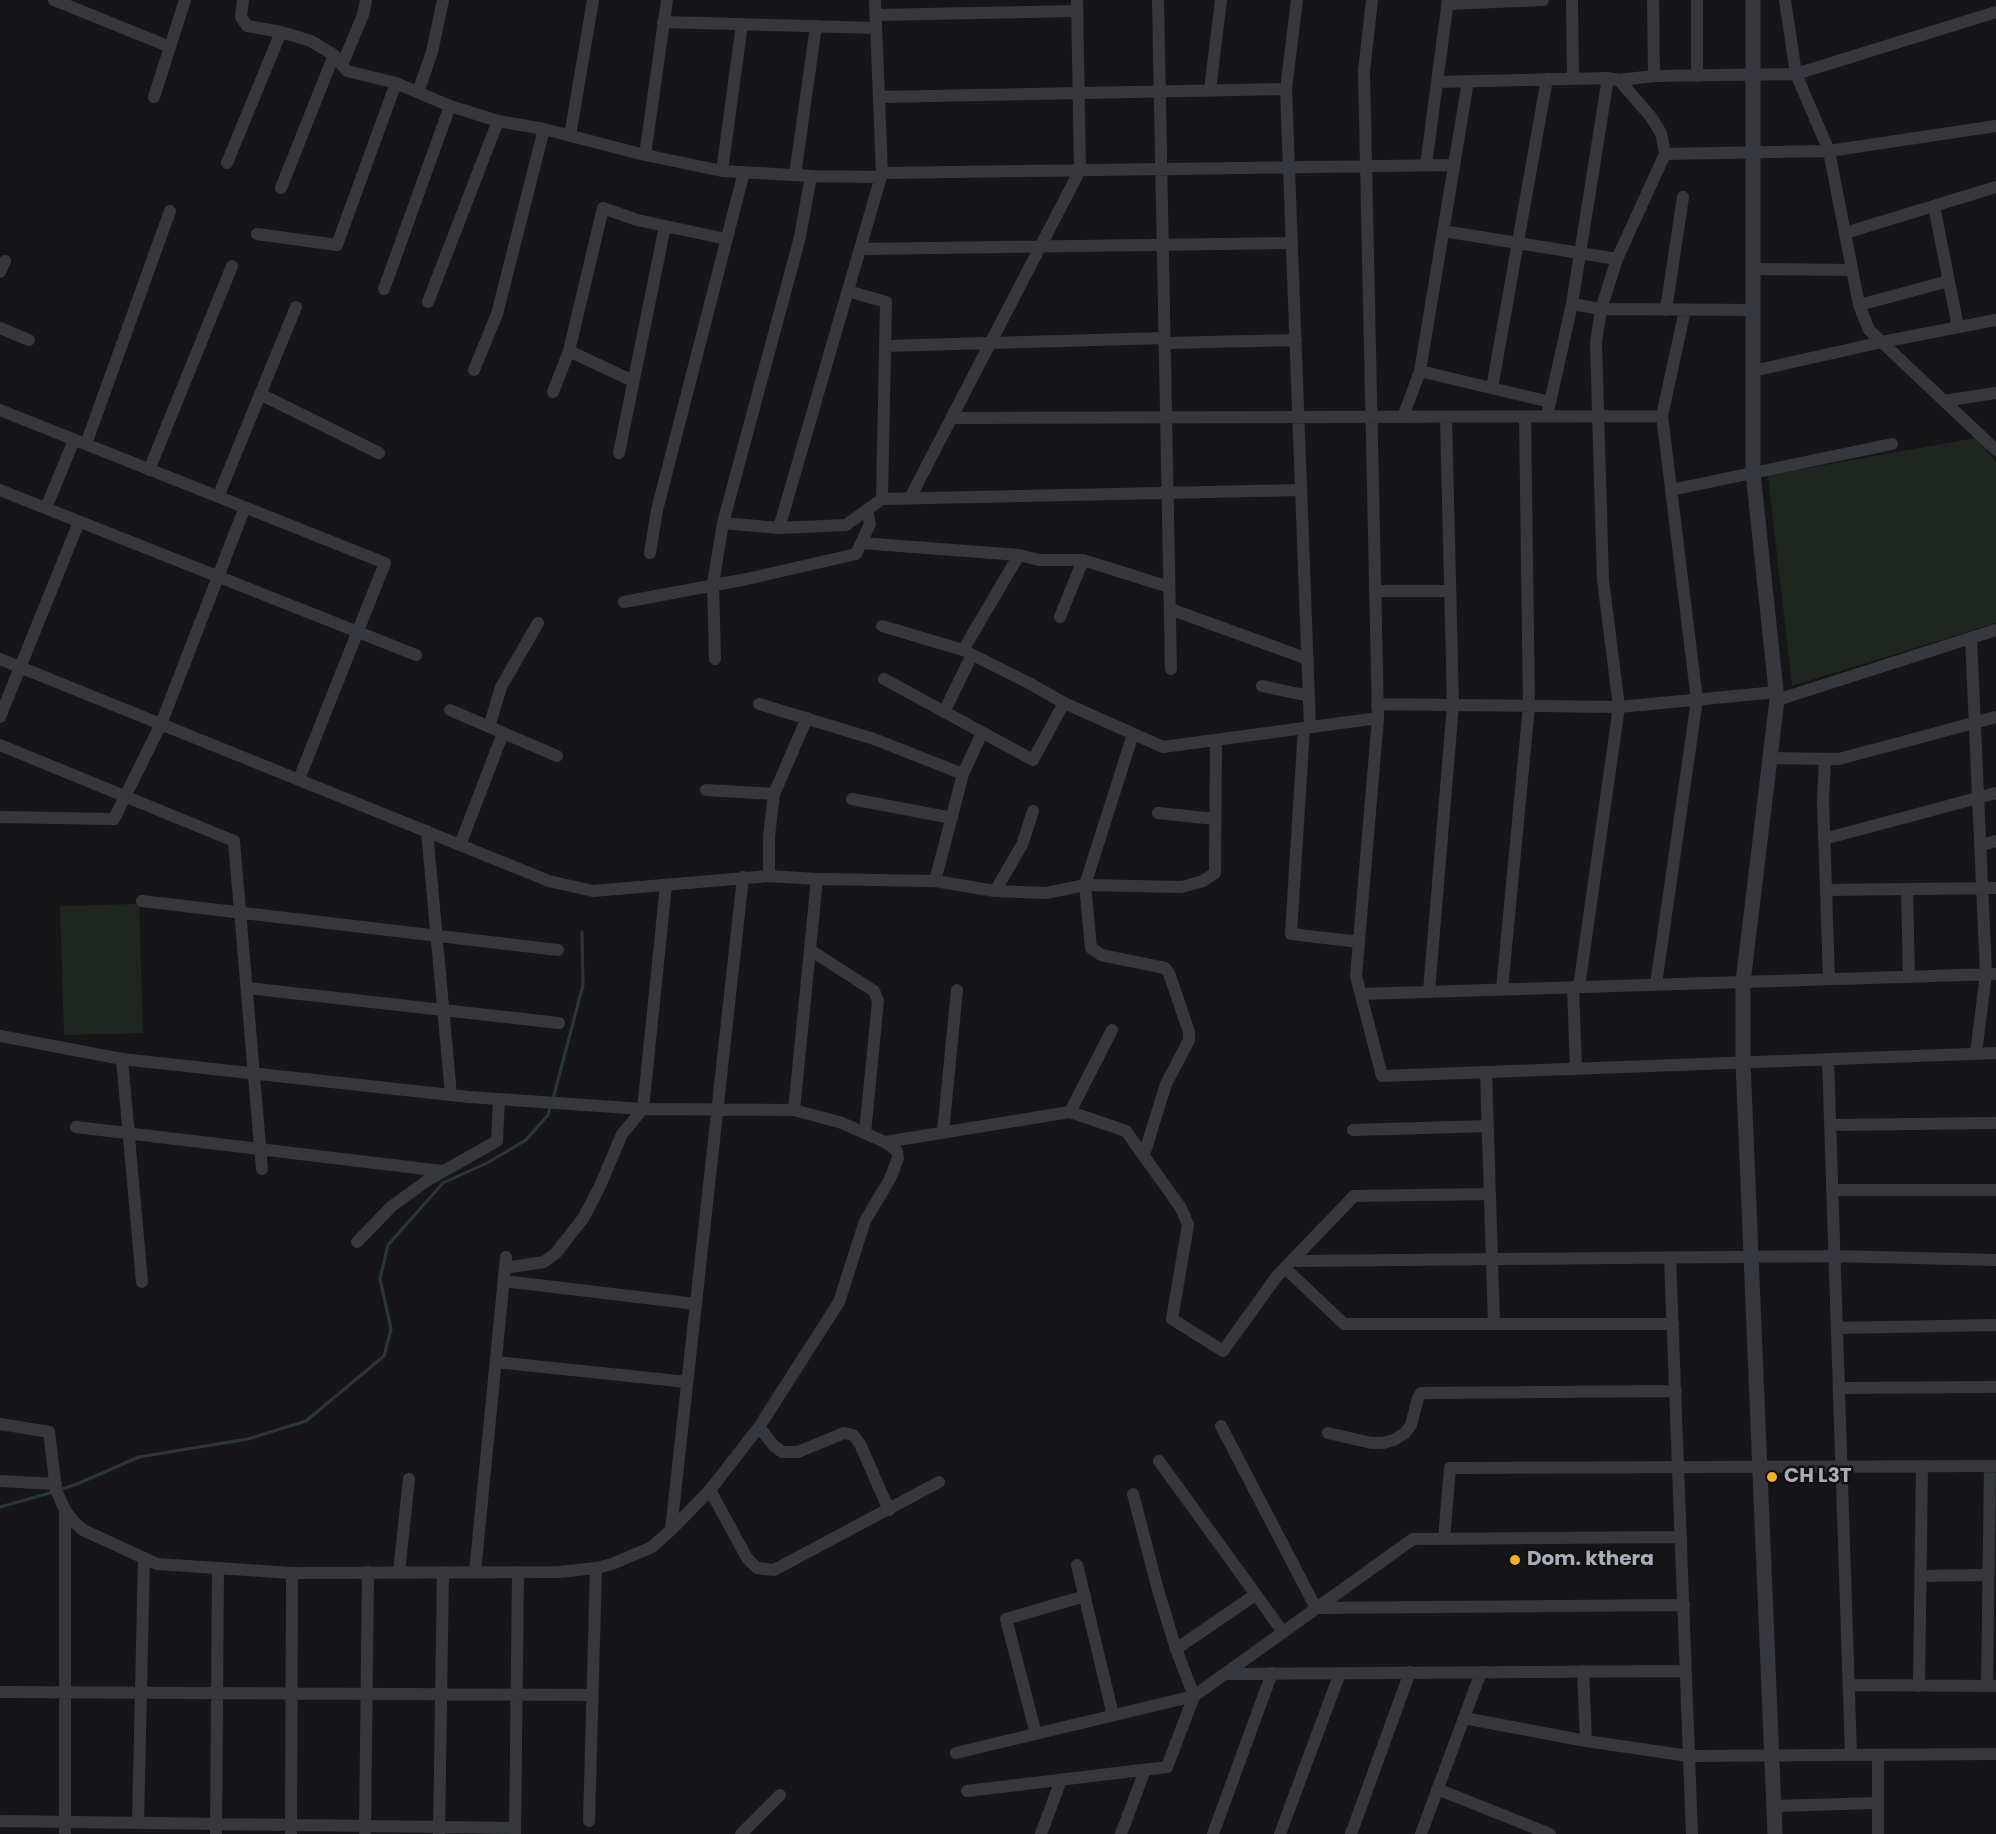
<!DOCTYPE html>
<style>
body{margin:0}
canvas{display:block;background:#161618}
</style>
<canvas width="1996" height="1834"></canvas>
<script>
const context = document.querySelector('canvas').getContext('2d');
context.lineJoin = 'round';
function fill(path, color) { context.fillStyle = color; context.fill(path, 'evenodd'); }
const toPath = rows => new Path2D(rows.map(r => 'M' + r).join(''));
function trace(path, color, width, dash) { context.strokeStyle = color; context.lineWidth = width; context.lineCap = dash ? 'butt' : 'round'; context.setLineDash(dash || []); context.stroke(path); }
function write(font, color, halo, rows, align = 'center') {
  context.font = font + ' Poppins,sans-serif'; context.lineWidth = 5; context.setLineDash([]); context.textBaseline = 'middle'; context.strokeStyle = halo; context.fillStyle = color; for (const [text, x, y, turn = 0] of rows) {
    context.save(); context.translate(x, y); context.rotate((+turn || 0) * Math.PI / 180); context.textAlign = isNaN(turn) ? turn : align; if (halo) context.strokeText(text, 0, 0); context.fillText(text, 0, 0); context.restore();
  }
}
const green = toPath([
 [1976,438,1996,462,1996,623,1792,686,1768,475],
 [139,904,143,1033,64,1035,60,906]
]);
const stream = toPath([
 [553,1099,583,985,582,932],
 [59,1490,77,1484,139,1457,248,1439,306,1421,384,1356,391,1329,380,1279,388,1245,443,1183,487,1163,526,1140,548,1115,551,1105],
 [0,1507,53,1492]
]);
const minor = toPath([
 [54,0,170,47],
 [243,0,241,17,247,26,281,32,311,41,334,55,347,71,396,83,450,106,498,121,544,129,645,155,722,171,811,176,881,177],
 [1158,0,1171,669],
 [1297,0,1286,89,1310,727],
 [1372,0,1364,71,1378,718,1356,976,1382,1076,1996,1053],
 [1572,0,1573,79],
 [1653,0,1654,76],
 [1697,0,1697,76],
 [1785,0,1796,74,1829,151,1859,305,1869,330,1996,450],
 [1447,4,1543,0],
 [875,15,1077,11],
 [663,22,876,28],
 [342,65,363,15,366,0],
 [1437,82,1608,78,1619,80,1654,76,1796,74,1996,12],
 [1210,90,1221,0],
 [418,92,432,52,443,0],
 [154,97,185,0],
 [879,97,1286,89],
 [570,136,593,0],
 [1665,154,1829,151,1996,126],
 [645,155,667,0],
 [227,163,281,32],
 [1426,165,1448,0],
 [722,171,742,24],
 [882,173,1454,165],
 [795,175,816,26],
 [281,188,334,55],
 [1934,206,1958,327],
 [1443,231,1617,259],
 [1845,233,1996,187],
 [257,234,337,245,396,83],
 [860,249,1292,243],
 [1753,269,1852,270],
 [0,272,5,261],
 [384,289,450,106],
 [848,291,886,302,882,499],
 [428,302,498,121],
 [1572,304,1601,309,1753,310],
 [1859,305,1949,281],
 [1666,310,1683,197],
 [0,328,29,340],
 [1164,343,1296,340],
 [885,346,1164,338],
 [569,351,633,381],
 [474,370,497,314,544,129],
 [1420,371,1550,402],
 [1753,371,1882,342,1996,320],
 [1492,388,1547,79],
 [553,392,569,351,603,208,637,220,726,239],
 [260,394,379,453],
 [1944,401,1996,393],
 [0,410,385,563,299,779],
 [1547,416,1572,304,1608,78],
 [1403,417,1420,371,1468,81],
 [951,418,1662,416],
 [86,444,170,211],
 [619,453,665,226],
 [149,470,232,266],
 [0,490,416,655],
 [1671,490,1892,444],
 [218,497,296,307],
 [910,498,1080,170,1077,0],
 [46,508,74,440],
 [723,523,779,528,846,525,882,499,1301,490],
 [779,528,882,173,875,0],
 [861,543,1019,555,1039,560,1083,560,1169,587],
 [650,553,657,510,744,172],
 [1375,591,1450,591],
 [624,602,747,579,856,554,870,524,867,510],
 [1170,609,1308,659],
 [1060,617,1083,560],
 [882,626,963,650,1029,683,1064,703,1163,747,1378,718],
 [1971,638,1986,974,1976,1053],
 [963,650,1019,555],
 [0,659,549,881,593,891,769,876,817,879,935,881,995,891,1046,893,1085,885,1133,734],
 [715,659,713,584,723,523,800,237,811,176],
 [884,679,1033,760,1064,703],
 [1262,686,1309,696],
 [1777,700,1996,630],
 [759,704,874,739,963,774],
 [1377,704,1619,707,1777,692],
 [450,710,557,756],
 [944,712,972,655],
 [0,717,79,522],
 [489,727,501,687,538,623],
 [1304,728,1291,934,1359,942],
 [0,745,234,841,262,1169],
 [1770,758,1839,759,1996,717],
 [1825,759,1823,800,1829,979],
 [706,790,774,794],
 [852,799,952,818],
 [1158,813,1215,819],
 [0,817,114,819,161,724,245,507],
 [427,831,451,1095],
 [1824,839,1996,793],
 [460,845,503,733],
 [1981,845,1996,841],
 [769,876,769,836,774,794,807,718],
 [935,881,963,774,982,733],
 [1826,890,1996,888],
 [1907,890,1909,977],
 [995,891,1022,845,1033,811],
 [142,901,558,950],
 [810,950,874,991,878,1001,865,1133],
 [1656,984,1697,700,1662,416,1685,310],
 [1573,987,1576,1069],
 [1579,987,1619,707,1603,580,1596,343,1601,309,1617,259,1665,154,1661,133,1651,117,1619,80],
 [247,988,559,1023],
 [1502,989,1529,706,1525,416],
 [1429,991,1453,705,1446,417],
 [1361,994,1996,974],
 [0,1036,122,1059,469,1097,643,1109,794,1110,842,1123,885,1142,897,1151,898,1158,890,1179,865,1221,839,1302,759,1427,710,1490,671,1530,652,1547,612,1564,596,1568,559,1572,292,1573,157,1564,83,1530,74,1522,65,1510,56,1490,49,1432,0,1424],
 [122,1059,142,1282],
 [1828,1059,1851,1755],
 [1486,1072,1494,1324],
 [794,1110,817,879],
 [1070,1112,1112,1030],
 [1830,1125,1996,1123],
 [76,1127,442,1171],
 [1353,1130,1488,1126],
 [943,1132,957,990],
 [885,1142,1070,1112,1126,1131,1181,1208,1188,1225,1172,1319,1223,1351,1277,1276,1354,1196,1490,1194],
 [1144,1155,1166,1084,1189,1040,1189,1032,1169,973,1165,968,1101,955,1091,948,1085,885,1182,887,1203,881,1215,873,1216,740],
 [1832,1190,1996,1190],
 [357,1242,392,1206,428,1180,497,1141,499,1099],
 [1670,1258,1692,1834],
 [1291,1261,1834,1256,1996,1260],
 [505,1268,544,1262,556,1253,584,1217,600,1186,622,1134,643,1109,666,885],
 [1285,1268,1344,1324,1673,1324],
 [504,1281,696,1304],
 [1837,1328,1996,1325],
 [496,1362,687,1382],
 [1839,1388,1996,1387],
 [1221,1426,1316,1608,1684,1605],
 [759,1427,774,1446,782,1452,798,1452,844,1433,853,1435,860,1444,889,1510],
 [1328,1433,1371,1443,1383,1443,1394,1440,1405,1433,1411,1425,1418,1398,1421,1393,1676,1391],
 [1159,1461,1283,1632],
 [0,1481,56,1484],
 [710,1490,747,1558,757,1568,774,1570,939,1482],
 [671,1530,743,877],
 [1444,1539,1450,1468,1996,1466],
 [1077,1565,1113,1715],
 [399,1572,409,1479],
 [475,1572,506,1257],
 [1920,1576,1988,1575],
 [1176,1649,1255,1595],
 [1583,1671,1586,1741],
 [1225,1674,1686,1671],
 [1849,1685,1996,1686],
 [1919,1686,1922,1466],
 [1987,1686,1990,1466],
 [0,1692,592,1695],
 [1464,1718,1586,1741,1689,1756,1996,1754],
 [1036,1734,1006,1619,1085,1596],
 [956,1753,1194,1696,1413,1539,1681,1537],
 [1437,1789,1550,1834],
 [967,1791,1167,1767,1194,1696,1176,1649,1158,1590,1133,1494],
 [1774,1806,1878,1803],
 [0,1821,515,1828],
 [589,1821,596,1568],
 [138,1823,144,1558],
 [365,1832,368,1572],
 [65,1834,65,1510],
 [216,1834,218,1568],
 [291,1834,292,1573],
 [439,1834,443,1572],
 [515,1834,518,1572],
 [741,1834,780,1795],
 [1041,1834,1061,1780],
 [1121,1834,1145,1770],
 [1213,1834,1272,1673],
 [1280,1834,1340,1673],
 [1351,1834,1410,1672],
 [1421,1834,1481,1672],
 [1878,1834,1878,1755]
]);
const tertiary = toPath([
 [1753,0,1753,473,1777,700,1743,982,1743,1062,1775,1834]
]);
const markers = [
 [1772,1477,6,"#f2b134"],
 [1515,1560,6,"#f2b134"]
];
const poiNames = [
 ["CH L3T",1784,1477],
 ["Dom. kthera",1527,1560]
];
fill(green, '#1e261f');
trace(stream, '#2c353c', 3);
trace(minor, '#37383d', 12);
trace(tertiary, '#37383d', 15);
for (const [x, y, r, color] of markers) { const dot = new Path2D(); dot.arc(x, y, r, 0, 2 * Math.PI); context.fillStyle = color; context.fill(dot); trace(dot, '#111113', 2); }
write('bold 20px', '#a8adb8', '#111113', poiNames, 'left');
</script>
